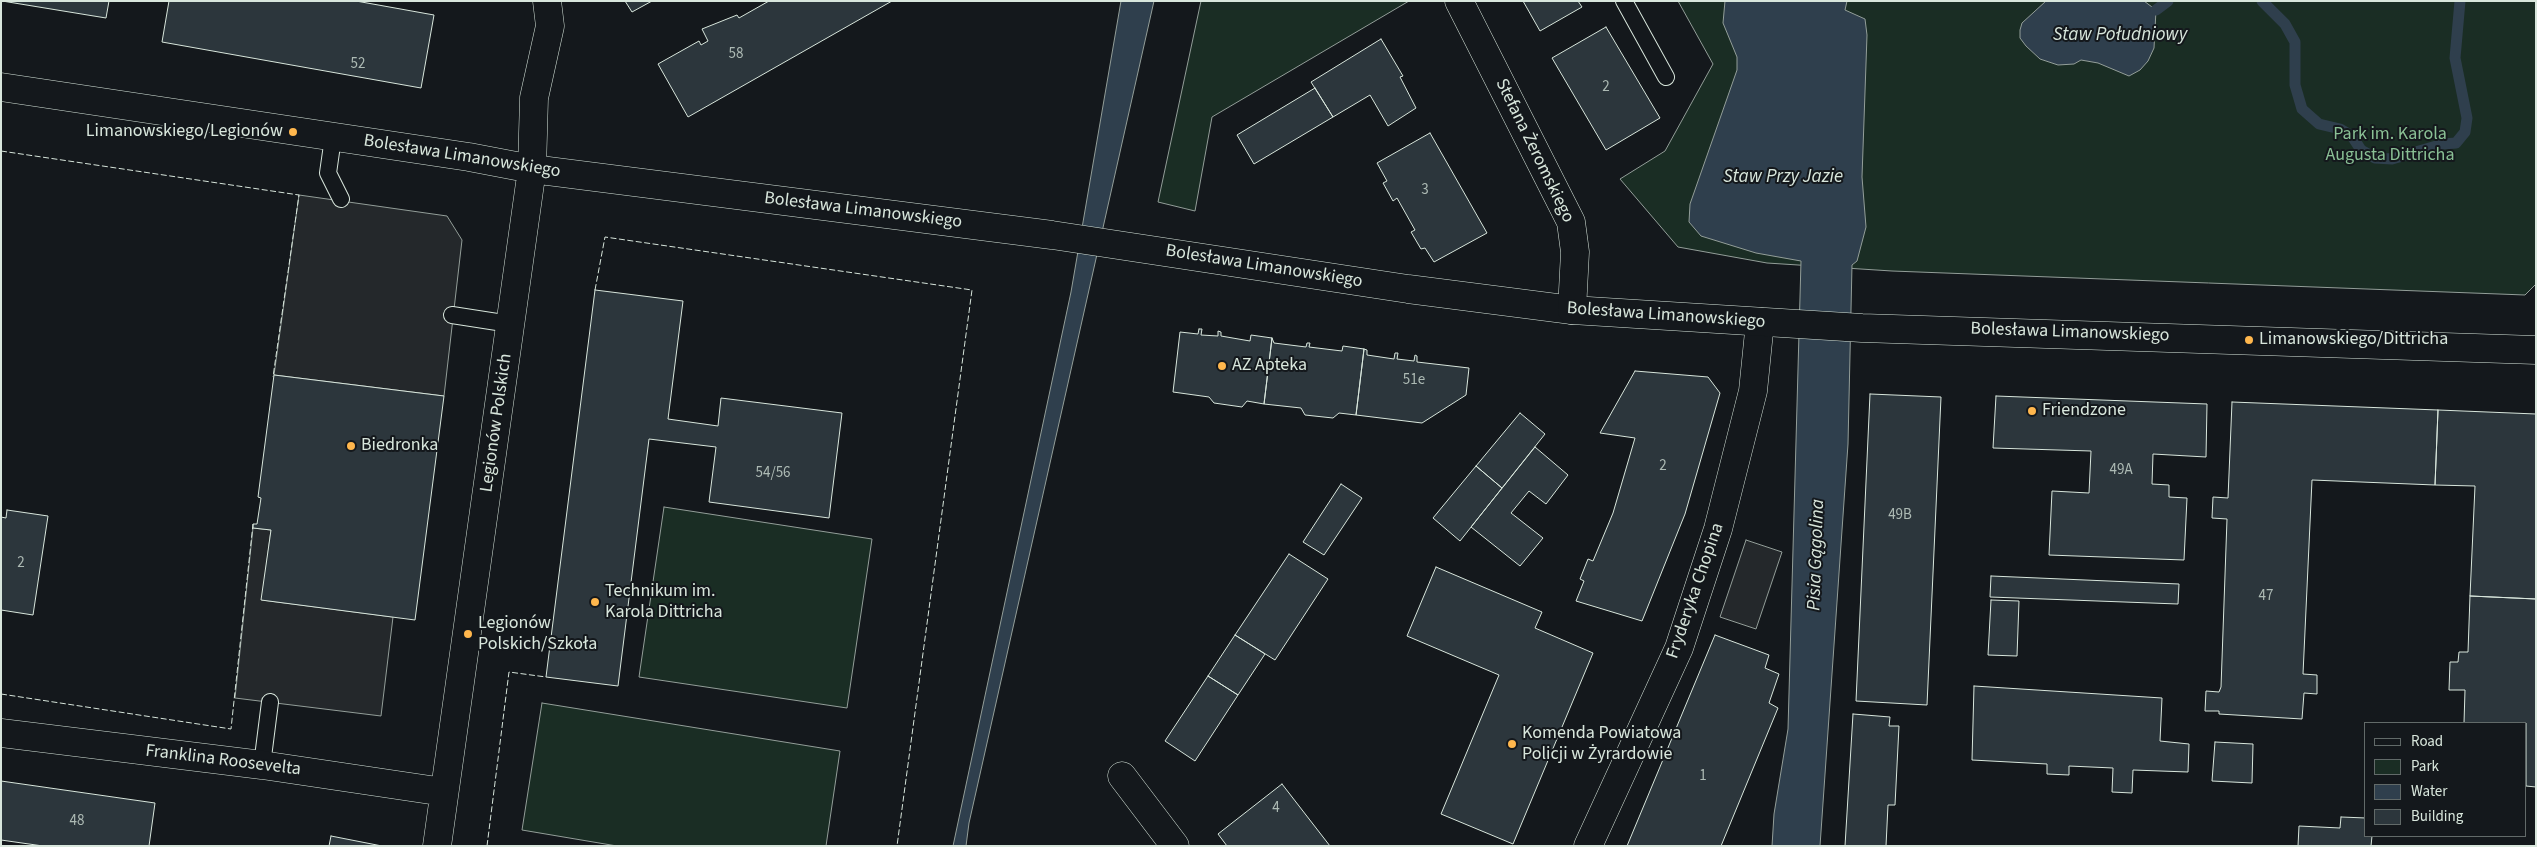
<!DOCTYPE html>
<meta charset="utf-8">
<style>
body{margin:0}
#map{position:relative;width:2537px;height:847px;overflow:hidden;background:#14181c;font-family:"Source Sans 3",sans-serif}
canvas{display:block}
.frame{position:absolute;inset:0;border:2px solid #d8e6dc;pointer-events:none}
.legend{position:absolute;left:2364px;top:722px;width:162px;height:115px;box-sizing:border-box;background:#14181c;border:1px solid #626a69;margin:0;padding:6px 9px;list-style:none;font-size:15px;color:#d8e6dc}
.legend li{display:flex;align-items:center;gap:10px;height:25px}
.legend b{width:25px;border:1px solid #626a69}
</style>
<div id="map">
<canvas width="2537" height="847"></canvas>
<div class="frame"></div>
<ul class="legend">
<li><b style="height:6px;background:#14181c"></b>Road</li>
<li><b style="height:14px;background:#1a2d24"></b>Park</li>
<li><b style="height:14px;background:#2f3f4d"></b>Water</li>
<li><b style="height:14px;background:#2c363c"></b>Building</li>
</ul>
</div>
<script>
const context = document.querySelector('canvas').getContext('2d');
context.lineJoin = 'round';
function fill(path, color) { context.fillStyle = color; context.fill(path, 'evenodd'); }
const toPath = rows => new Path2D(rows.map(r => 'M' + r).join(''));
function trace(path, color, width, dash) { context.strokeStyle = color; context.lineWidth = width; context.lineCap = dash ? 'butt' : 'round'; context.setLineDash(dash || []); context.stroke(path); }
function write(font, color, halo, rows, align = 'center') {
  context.font = font + ' "Source Sans 3",sans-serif'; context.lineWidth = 4; context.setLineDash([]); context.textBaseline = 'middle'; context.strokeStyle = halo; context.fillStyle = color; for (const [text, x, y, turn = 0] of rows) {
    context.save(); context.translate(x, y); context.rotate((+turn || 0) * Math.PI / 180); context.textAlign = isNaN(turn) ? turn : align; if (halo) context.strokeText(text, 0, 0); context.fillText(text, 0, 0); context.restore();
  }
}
const green = toPath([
 [1201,1,1409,1,1212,117,1195,211,1158,202,1201,1],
 [1678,1,2536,1,2536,284,2525,295,1892,271,1767,263,1678,247,1620,179,1665,151,1713,64,1678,1],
 [664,507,872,539,847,708,639,677,664,507],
 [542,703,840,751,826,846,617,846,522,830,542,703]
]);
const parking = toPath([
 [299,195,447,216,462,240,444,396,274,375,299,195],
 [253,528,271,530,262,600,393,617,381,716,235,698,253,528],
 [1746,540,1782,552,1756,629,1720,617,1746,540]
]);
const water = toPath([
 [1121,1,1154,1,969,823,966,846,953,846,1071,292,1121,1],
 [1725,1,1847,1,1845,10,1865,19,1867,35,1862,177,1866,227,1857,261,1852,265,1848,444,1820,846,1772,846,1774,814,1788,729,1801,261,1756,253,1701,236,1689,222,1690,204,1737,70,1737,57,1723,23,1725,1],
 [2046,1,2144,1,2156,10,2154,48,2148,61,2140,70,2129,76,2098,63,2081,60,2074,64,2058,65,2040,59,2026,46,2020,38,2020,30,2022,23,2046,1]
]);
const stream = toPath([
 [2262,1,2285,24,2295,42,2295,85,2302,109,2319,124,2340,129,2352,136,2361,150,2375,158,2392,159,2443,144,2456,143,2465,132,2467,118,2455,58,2460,1],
 [2156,10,2168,1]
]);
const building = toPath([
 [2,1,109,1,106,18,2,1],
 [169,1,356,1,434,15,421,88,162,42,169,1],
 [625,1,652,1,632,12,625,1],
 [769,1,892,1,688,117,658,64,699,41,701,45,708,41,702,29,737,15,739,18,769,1],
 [1523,1,1578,1,1582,7,1540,31,1523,1],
 [1606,27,1660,118,1606,150,1552,58,1606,27],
 [1381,39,1403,76,1400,77,1416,108,1388,126,1370,95,1333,117,1311,82,1381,39],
 [1315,88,1333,117,1254,164,1237,135,1315,88],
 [1430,133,1487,233,1434,262,1425,248,1421,249,1411,232,1415,230,1397,198,1393,201,1383,183,1387,181,1377,163,1430,133],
 [595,290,683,301,668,419,718,426,721,398,842,413,829,518,709,502,716,447,649,439,618,686,546,677,595,290],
 [1199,329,1202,329,1201,335,1218,336,1218,331,1221,332,1221,336,1250,341,1251,335,1272,338,1264,404,1247,401,1242,407,1214,403,1209,397,1173,392,1180,332,1198,334,1199,329],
 [1272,338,1274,343,1306,347,1307,343,1310,343,1309,347,1342,351,1343,346,1364,349,1356,415,1339,413,1333,418,1305,415,1301,408,1264,404,1272,338],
 [1364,349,1367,350,1367,355,1394,359,1395,353,1398,353,1397,359,1414,361,1415,355,1417,356,1417,362,1469,368,1466,395,1422,423,1356,415,1364,349],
 [1635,371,1708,377,1720,393,1685,514,1642,621,1576,601,1584,581,1580,579,1588,559,1593,561,1613,513,1635,438,1600,433,1635,371],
 [274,375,444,396,415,620,261,600,271,530,253,528,253,524,257,524,261,498,258,497,274,375],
 [1870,394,1941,397,1927,705,1856,701,1870,394],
 [1996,396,2207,404,2206,457,2153,454,2152,484,2169,485,2169,497,2187,498,2184,560,2049,555,2052,491,2089,493,2091,451,1993,448,1996,396],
 [2232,402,2438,410,2435,485,2312,480,2303,674,2317,675,2317,694,2304,693,2302,719,2219,714,2219,711,2205,711,2206,691,2219,692,2221,687,2227,519,2212,518,2213,497,2228,498,2232,402],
 [2438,410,2536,414,2536,599,2470,596,2475,486,2435,485,2438,410],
 [1520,413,1545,434,1502,488,1476,466,1520,413],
 [1535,447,1568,475,1546,504,1529,491,1511,513,1543,538,1520,566,1471,527,1535,447],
 [1476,466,1502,488,1460,541,1433,518,1476,466],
 [1341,484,1362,498,1324,555,1303,542,1341,484],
 [7,510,48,516,33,615,1,610,1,517,6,518,7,510],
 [1289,554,1328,579,1275,660,1235,635,1289,554],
 [1436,567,1542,612,1535,628,1593,653,1513,844,1441,814,1499,675,1407,636,1436,567],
 [1991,576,2179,584,2178,604,1990,597,1991,576],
 [2470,596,2536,599,2536,787,2526,786,2526,723,2464,723,2465,690,2449,690,2450,662,2458,662,2459,652,2468,652,2470,596],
 [1991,600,2019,601,2017,656,1988,655,1991,600],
 [1235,635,1265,654,1238,695,1208,676,1235,635],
 [1715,635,1769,655,1765,668,1779,674,1769,703,1778,708,1721,846,1627,846,1715,635],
 [1208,676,1238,695,1195,761,1165,741,1208,676],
 [1974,686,2162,698,2160,741,2189,744,2188,772,2133,770,2132,793,2112,792,2113,768,2069,766,2069,775,2047,774,2047,764,1972,760,1974,686],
 [1853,714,1890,717,1889,726,1899,726,1895,805,1888,805,1886,846,1845,846,1853,714],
 [2215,742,2253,744,2252,783,2212,781,2215,742],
 [1,781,155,803,149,846,43,846,1,840,1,781],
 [1282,784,1330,846,1227,846,1218,834,1282,784],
 [2341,817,2366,818,2366,836,2372,836,2371,846,2298,846,2299,826,2340,828,2341,817],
 [331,836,382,846,329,846,331,836]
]);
const lane = toPath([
 [1624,1,1666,77],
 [333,138,328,173,341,199],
 [452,315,510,324],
 [262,765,270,702]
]);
const street = toPath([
 [1,87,469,157,532,169,1052,235,1408,289,1572,310],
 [1,733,262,765,444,792],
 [1122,776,1175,846],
 [437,846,532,169,534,98,550,26,547,1],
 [1588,846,1679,648,1718,529,1753,391,1760,322]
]);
const secondary = toPath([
 [1459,1,1571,222,1575,252,1572,310,1862,328,2536,350]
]);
const fence = toPath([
 [1,151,299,195,273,377],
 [595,290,605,237,972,290,897,846],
 [1,694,231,729,253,524],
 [487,846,509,672,546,677]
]);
const markers = [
 [293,132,5,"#ffb74d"],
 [2249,340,5,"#ffb74d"],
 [1222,366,5,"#ffb74d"],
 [2032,411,5,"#ffb74d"],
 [351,446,5,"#ffb74d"],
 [595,602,5,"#ffb74d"],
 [468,634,5,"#ffb74d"],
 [1512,744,5,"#ffb74d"]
];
const numberNames = [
 ["58",736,55],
 ["52",358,65],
 ["2",1606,88],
 ["3",1425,191],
 ["51e",1414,381],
 ["2",1663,467],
 ["49A",2121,471],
 ["54/56",773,474],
 ["49B",1900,516],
 ["2",21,564],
 ["47",2266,597],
 ["1",1703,777],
 ["4",1276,809],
 ["48",77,822]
];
const poiNames = [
 ["Limanowskiego/Legionów",283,132,"right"],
 ["Limanowskiego/Dittricha",2259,340],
 ["AZ Apteka",1232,366],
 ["Friendzone",2042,411],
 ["Biedronka",361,446],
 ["Technikum im.",605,592],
 ["Karola Dittricha",605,613],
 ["Legionów",478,624],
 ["Polskich/Szkoła",478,645],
 ["Komenda Powiatowa",1522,734],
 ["Policji w Żyrardowie",1522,755]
];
const parkNames = [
 ["Park im. Karola",2390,135],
 ["Augusta Dittricha",2390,156]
];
const streetNames = [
 ["Stefana Żeromskiego",1534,151,64],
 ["Bolesława Limanowskiego",462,157,9],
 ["Bolesława Limanowskiego",863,211,7],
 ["Bolesława Limanowskiego",1264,267,9],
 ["Bolesława Limanowskiego",1666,316,4],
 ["Bolesława Limanowskiego",2070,333,2],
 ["Legionów Polskich",497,423,-82],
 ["Fryderyka Chopina",1696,591,-71],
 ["Franklina Roosevelta",223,761,7]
];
const waterNames = [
 ["Staw Południowy",2120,36],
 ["Staw Przy Jazie",1783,178],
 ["Pisia Gągolina",1817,555,-88]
];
fill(green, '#1a2d24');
trace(green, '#939e99', 1);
fill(parking, '#24282b');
trace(parking, '#939e99', 1);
fill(water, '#2f3f4d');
trace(water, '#939e99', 1);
trace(stream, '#2f3f4d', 11);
fill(building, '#2c363c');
trace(building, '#d8e6dc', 1);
trace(lane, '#d8e6dc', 18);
trace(street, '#d8e6dc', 29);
trace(secondary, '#d8e6dc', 29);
trace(lane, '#14181c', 16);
trace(street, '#14181c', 28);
trace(secondary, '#14181c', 28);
trace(fence, '#d8e6dc', 1, [6, 2.5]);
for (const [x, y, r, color] of markers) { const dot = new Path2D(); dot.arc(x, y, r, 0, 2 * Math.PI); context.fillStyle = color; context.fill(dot); trace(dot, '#14181c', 2); }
write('15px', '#adbab4', null, numberNames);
write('18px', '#d8e6dc', '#14181c', poiNames, 'left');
write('18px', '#8ac095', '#14181c', parkNames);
write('18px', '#d8e6dc', '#14181c', streetNames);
write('italic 19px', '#d8e6dc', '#14181c', waterNames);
</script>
